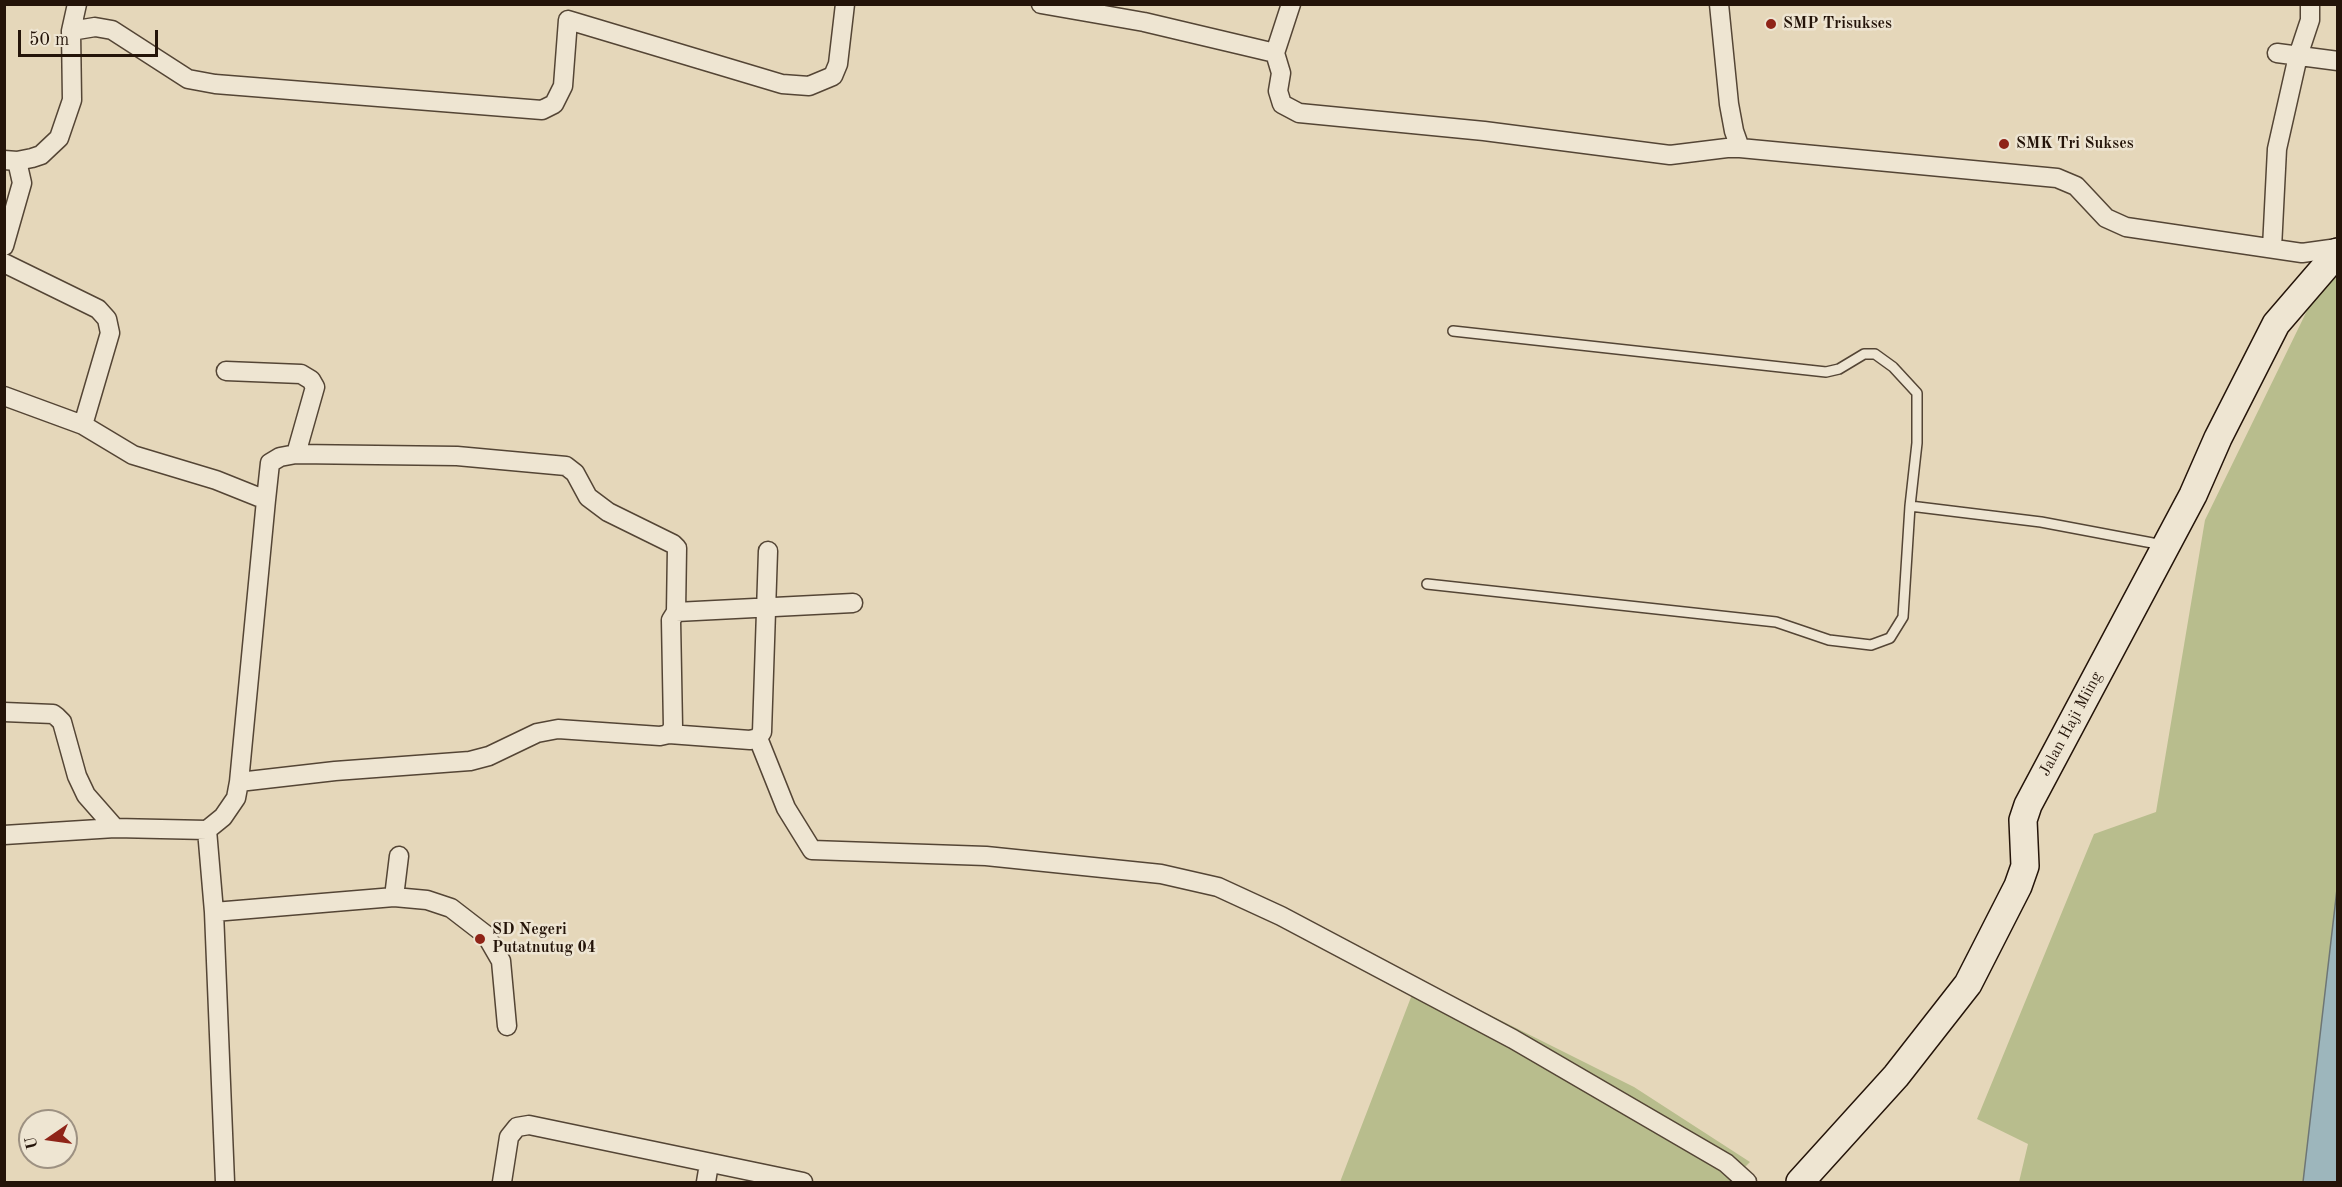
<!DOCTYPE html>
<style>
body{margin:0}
#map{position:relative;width:2342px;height:1187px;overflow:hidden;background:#e5d7ba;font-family:"Old Standard TT",serif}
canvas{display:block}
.frame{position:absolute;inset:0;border:6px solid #241409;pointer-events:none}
.north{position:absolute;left:18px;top:1109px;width:60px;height:60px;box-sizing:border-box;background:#eee5d2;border:2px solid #9d9182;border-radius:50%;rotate:257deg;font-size:16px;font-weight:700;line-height:24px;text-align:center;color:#241409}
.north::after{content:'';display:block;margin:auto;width:21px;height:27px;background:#8f2418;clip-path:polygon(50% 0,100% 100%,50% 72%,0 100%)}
.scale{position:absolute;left:18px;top:30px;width:140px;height:27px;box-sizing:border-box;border:3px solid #241409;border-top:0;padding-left:8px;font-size:18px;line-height:21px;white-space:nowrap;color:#241409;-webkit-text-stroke:4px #eee5d2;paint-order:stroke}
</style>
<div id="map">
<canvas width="2342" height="1187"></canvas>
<div class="frame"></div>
<div class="north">U</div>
<div class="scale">50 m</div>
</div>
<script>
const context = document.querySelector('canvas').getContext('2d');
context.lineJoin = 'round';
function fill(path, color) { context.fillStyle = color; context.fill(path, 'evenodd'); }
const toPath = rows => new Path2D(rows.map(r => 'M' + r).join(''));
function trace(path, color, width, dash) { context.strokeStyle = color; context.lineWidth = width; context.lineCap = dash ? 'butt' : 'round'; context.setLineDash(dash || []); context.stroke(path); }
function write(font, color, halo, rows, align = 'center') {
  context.font = font + ' "Old Standard TT",serif'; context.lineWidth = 5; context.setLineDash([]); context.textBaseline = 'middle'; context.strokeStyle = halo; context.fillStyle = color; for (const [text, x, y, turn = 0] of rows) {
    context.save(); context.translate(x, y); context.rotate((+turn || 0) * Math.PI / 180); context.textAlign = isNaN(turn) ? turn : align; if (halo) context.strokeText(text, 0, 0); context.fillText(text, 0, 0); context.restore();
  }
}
const green = toPath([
 [2337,249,2338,889,2303,1182,2019,1182,2028,1144,1977,1119,2094,834,2156,812,2205,520],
 [1418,979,1634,1087,1750,1162,1730,1182,1340,1182]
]);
const water = toPath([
 [2337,889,2337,1182,2303,1182,2337,889]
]);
const service = toPath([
 [1453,331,1826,372,1839,369,1864,354,1875,354,1893,367,1917,393,1917,443,1910,506],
 [1427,584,1776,622,1829,640,1871,645,1890,638,1903,617,1910,506,2041,522,2163,545]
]);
const minor = toPath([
 [1041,4,1144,22,1275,53],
 [1291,4,1275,53,1281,73,1278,91,1282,104,1299,113,1484,131,1670,155,1727,148,1740,148],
 [1719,4,1729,104,1734,131,1740,148,2057,178,2076,186,2106,218,2126,227,2302,253,2338,248],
 [71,31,95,27,112,30,188,79,215,84,542,110,554,104,563,86,568,20,782,84,809,86,833,76,838,64,845,4],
 [2277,53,2338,61],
 [4,160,17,161,32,158,41,155,59,138,72,100,71,31,77,4],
 [4,246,22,183,17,161],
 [2272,248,2277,149,2298,56,2310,20,2310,4],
 [4,263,98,309,107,319,110,333,83,425,133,455,216,480,266,500,239,782,236,798,223,817,207,830],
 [226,371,301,374,311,380,315,387,296,454],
 [4,396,83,425],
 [266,500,270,463,280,457,296,454,457,456,566,466,575,473,588,497,608,512,673,544,677,548,676,612],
 [4,712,53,714,57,717,62,722,77,776,86,795,115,828,207,830,214,912,225,1182],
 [669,734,750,740,758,738,762,732,768,551],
 [758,738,786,808,812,850,986,856,1161,874,1218,887,1281,916,1513,1039,1726,1163,1747,1182],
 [239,782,335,771,470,761,489,756,537,733,558,729,660,736,669,734,673,727,671,620,676,612,853,603],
 [4,835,115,828],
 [394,897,427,900,451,908,486,935,501,961,507,1026],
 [214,912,394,897,399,856],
 [502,1182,509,1137,517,1127,529,1125,803,1182],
 [706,1182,709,1164]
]);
const secondary = toPath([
 [1800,1182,1896,1076,1968,984,2018,886,2025,866,2023,820,2028,805,2193,495,2218,438,2276,324,2338,252]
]);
const markers = [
 [1771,24,6,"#8f2418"],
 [2004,144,6,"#8f2418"],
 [480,939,6,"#8f2418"]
];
const poiNames = [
 ["SMP Trisukses",1783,24],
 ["SMK Tri Sukses",2016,144],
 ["SD Negeri",492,930],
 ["Putatnutug 04",492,948]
];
const streetNames = [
 ["Jalan Haji Miing",2071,724,-62]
];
fill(green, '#b8bd8d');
fill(water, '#9db6bc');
trace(water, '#6d7574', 1.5);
trace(service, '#544535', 12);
trace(minor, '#544535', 21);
trace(secondary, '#241409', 30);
trace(service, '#eee5d2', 9);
trace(minor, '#eee5d2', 18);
trace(secondary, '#eee5d2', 27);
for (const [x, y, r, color] of markers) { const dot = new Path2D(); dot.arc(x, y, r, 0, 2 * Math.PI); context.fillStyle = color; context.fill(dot); trace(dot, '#eee5d2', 2); }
write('bold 16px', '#241409', '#eee5d2', poiNames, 'left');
write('16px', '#241409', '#eee5d2', streetNames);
</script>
